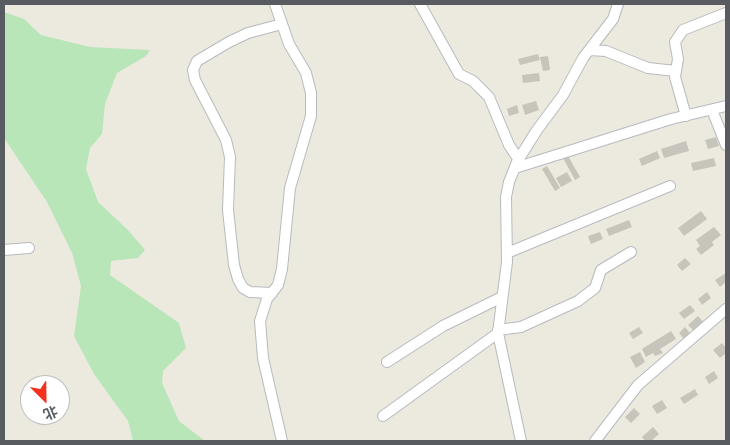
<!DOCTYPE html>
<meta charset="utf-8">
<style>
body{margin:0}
#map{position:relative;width:730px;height:445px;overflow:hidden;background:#eceadf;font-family:"Public Sans","Noto Sans SC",sans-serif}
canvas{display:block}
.frame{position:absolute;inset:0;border:5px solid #585c61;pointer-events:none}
.north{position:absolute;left:20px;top:375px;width:50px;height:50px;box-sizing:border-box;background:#fff;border:1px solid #bcbec0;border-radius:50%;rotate:157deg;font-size:14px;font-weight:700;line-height:20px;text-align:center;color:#585c61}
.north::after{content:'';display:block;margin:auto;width:18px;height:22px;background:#f3311e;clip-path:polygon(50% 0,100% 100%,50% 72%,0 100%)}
</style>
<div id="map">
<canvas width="730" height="445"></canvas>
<div class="frame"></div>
<div class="north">北</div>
</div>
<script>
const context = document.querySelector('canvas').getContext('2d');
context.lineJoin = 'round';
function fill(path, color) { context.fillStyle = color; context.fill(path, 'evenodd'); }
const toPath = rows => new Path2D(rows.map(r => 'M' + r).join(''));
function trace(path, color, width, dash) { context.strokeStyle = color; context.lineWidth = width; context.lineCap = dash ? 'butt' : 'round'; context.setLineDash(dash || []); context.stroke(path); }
const green = toPath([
 [4,12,24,19,41,35,90,47,150,50,146,56,117,73,105,104,102,134,90,148,86,169,98,202,127,229,145,250,138,258,111,261,110,275,179,323,186,348,163,371,162,383,179,421,205,441,133,441,128,421,94,374,74,336,81,286,72,253,47,202,4,138]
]);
const building = toPath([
 [538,54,540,60,520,65,518,59],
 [548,56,550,70,543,71,540,57],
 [539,73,540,81,523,83,522,75],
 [536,101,539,110,525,115,522,105],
 [517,105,519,113,509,116,507,109],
 [716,137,719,146,708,149,705,140],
 [686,141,689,151,664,158,661,149],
 [657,151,660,158,642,166,639,159],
 [568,156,580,177,575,180,563,158],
 [714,158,716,166,693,171,691,163],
 [547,166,560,188,555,191,542,169],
 [567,172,572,181,561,187,556,178],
 [701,211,707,219,684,236,678,228],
 [629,220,632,227,609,236,606,229],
 [714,227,721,235,712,242,714,245,701,255,696,249,700,246,696,240],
 [600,232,603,239,591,244,588,236],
 [685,258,691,264,682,271,677,265],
 [726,273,726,282,720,287,715,280],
 [707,292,711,298,702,305,698,299],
 [690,305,695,311,684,319,679,313],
 [698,316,704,323,694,331,688,325],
 [639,327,643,333,633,339,629,333],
 [685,327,690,333,684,339,679,333],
 [671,331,676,339,660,349,663,353,655,356,653,353,646,357,642,349],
 [722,343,726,348,726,353,720,358,713,350],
 [640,352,645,362,636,368,630,357],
 [714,371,718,378,709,384,705,377],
 [695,389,698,395,684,404,680,398],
 [662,400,667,408,657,414,652,406],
 [634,408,640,414,631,423,625,417],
 [653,427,659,434,651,441,645,441,642,437]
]);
const minor = toPath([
 [275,4,289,44,306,73,311,93,311,116,290,188,282,269,278,285,267,299,260,321,263,358,282,441],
 [420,4,459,74,473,81,489,97,509,145,519,160],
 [589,50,606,51,648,68,676,71],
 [712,110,726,145],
 [686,116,675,77,678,59,675,42,683,30,726,13],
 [515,168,671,119,726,106],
 [4,250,29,248],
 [507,253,670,186],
 [272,293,250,292,243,288,238,279,234,265,228,210,230,157,226,140,195,80,193,70,197,61,229,42,248,33,282,24],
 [498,330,521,327,578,301,595,288,601,270,631,252],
 [387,362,443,326,502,297],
 [383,416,498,333],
 [521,441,498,333,507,262,506,197,509,182,517,162,537,130,563,95,583,58,613,19,618,4],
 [595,441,638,385,726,309]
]);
fill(green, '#b9e6b9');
fill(building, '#c7c4bc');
trace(minor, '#b7babf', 12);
trace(minor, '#fff', 10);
</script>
